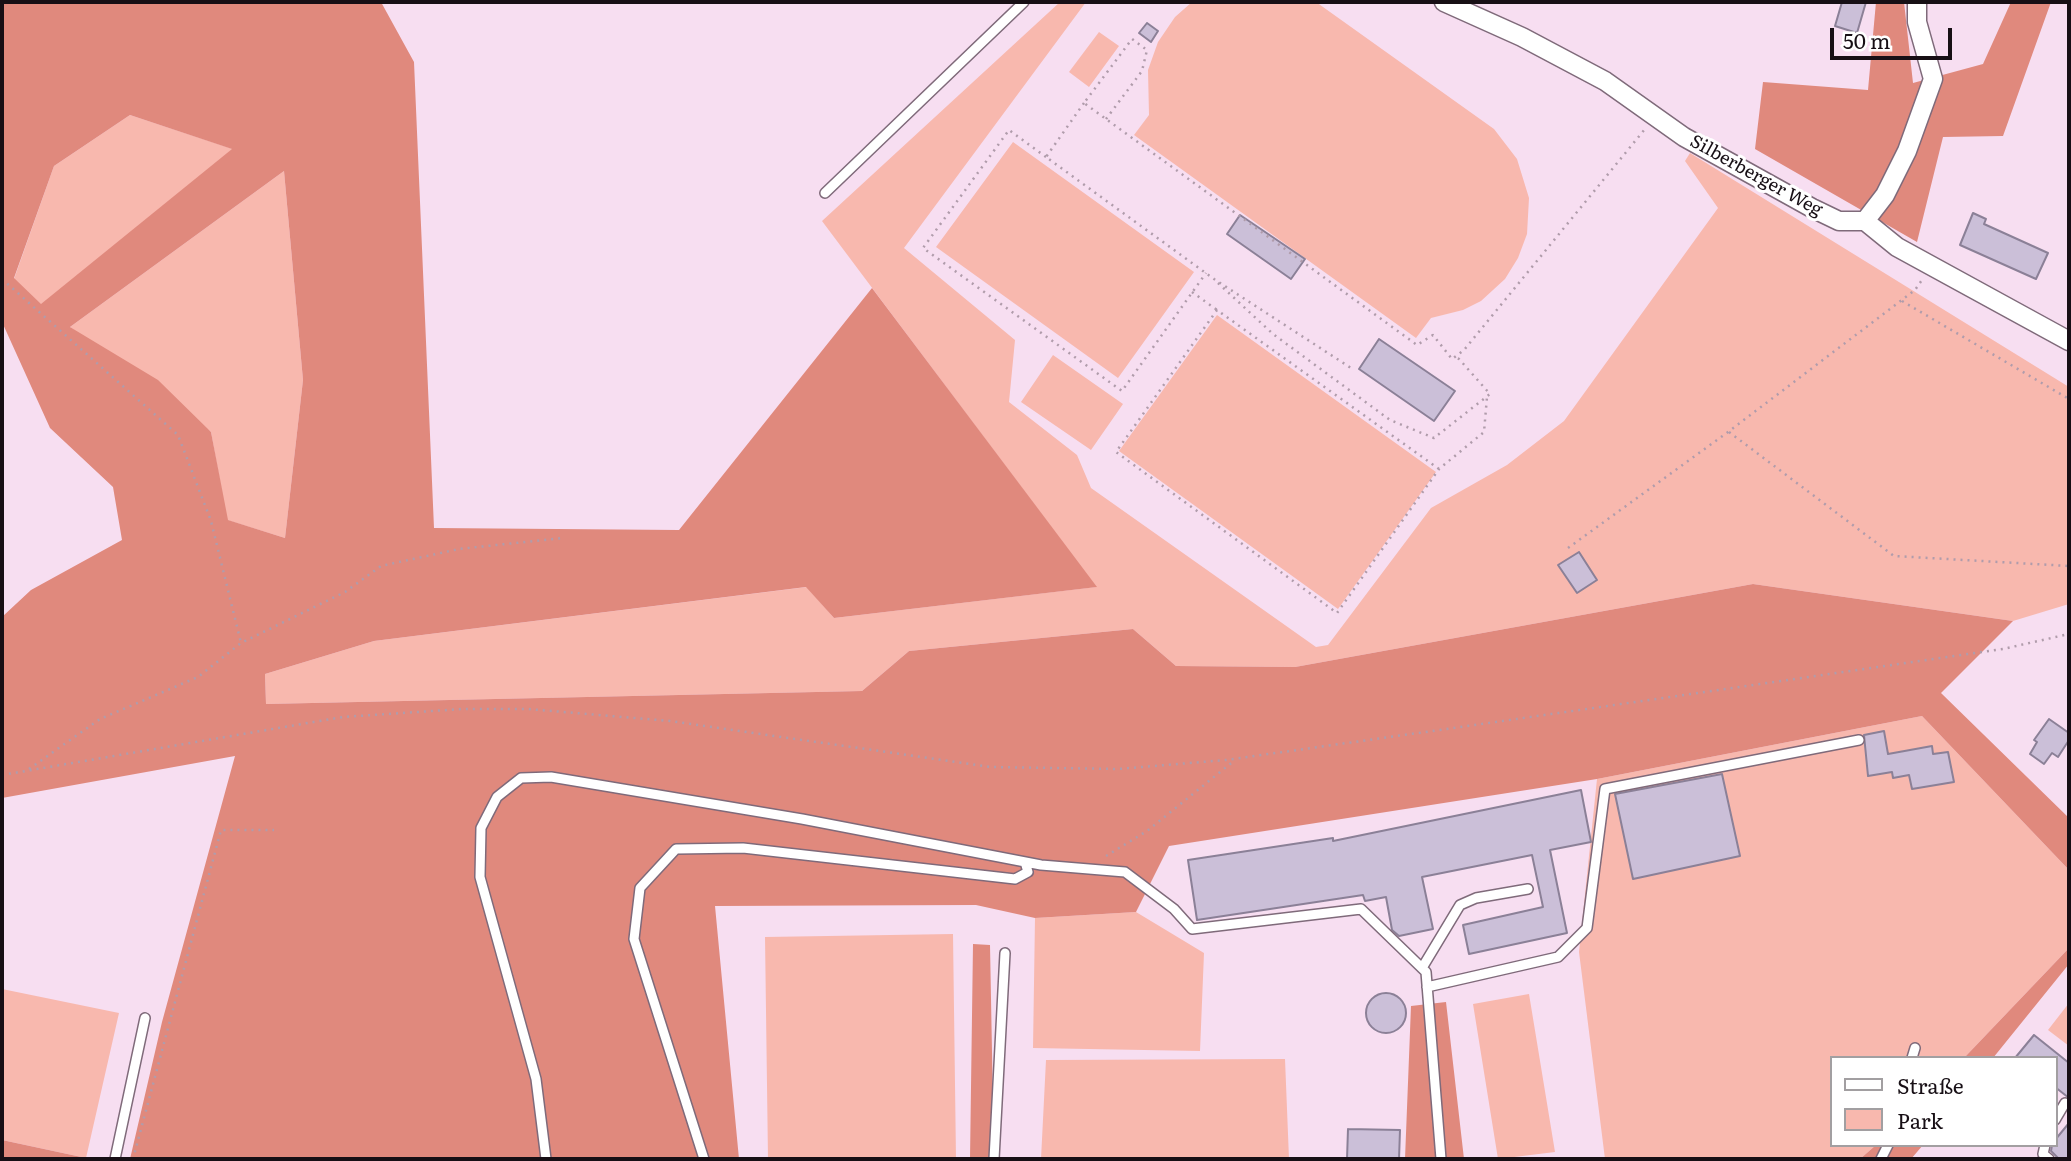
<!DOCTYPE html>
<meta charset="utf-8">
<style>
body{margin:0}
#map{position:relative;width:2071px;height:1161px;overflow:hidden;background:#f7def1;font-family:Literata,serif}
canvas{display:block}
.frame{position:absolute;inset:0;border:4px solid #170f15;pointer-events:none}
.legend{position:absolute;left:1830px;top:1056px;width:228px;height:91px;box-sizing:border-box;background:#fff;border:2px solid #a29fa1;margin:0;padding:9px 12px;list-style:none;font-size:21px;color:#170f15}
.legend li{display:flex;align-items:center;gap:14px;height:35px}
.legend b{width:35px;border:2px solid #a29fa1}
.scale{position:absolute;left:1830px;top:28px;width:122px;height:32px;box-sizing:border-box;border:4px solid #170f15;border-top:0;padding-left:9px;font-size:21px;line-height:24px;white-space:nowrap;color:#170f15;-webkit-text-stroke:5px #fff;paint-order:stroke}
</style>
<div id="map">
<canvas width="2071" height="1161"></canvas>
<div class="frame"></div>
<ul class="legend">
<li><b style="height:9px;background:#fff"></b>Straße</li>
<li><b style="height:19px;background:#f8b8ae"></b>Park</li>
</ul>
<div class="scale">50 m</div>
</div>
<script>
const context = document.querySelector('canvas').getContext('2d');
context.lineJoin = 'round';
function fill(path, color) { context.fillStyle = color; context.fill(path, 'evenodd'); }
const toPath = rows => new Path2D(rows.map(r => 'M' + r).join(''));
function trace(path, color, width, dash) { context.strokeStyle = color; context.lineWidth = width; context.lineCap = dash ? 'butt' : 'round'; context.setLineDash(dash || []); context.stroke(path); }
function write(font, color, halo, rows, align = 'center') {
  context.font = font + ' Literata,serif'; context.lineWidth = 6; context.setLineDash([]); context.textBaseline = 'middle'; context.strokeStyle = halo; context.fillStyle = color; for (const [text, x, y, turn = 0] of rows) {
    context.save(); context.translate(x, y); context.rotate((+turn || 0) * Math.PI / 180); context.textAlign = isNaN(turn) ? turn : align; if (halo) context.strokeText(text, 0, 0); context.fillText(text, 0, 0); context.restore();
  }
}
const green = toPath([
 [1060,2,1086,2,904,248,1015,340,1009,402,1077,455,1091,488,1316,647,1328,645,1431,508,1507,465,1564,421,1718,208,1685,161,1690,153,2069,387,2069,604,2013,621,1753,584,1295,667,1176,666,1133,629,909,651,862,691,266,704,265,674,374,641,807,587,834,618,1096,587,822,221],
 [1192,2,1316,2,1494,129,1517,159,1529,198,1527,234,1518,258,1505,279,1481,301,1463,310,1431,318,1416,338,1134,135,1149,115,1148,70,1158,42,1175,17],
 [1099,32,1119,46,1089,87,1069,72],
 [130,115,233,149,41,305,14,279,54,166],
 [1013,142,1194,272,1118,378,936,247],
 [284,171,303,380,285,538,227,520,211,432,70,327],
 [1217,315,1436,472,1338,609,1119,451],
 [1053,355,1123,404,1091,450,1021,402],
 [1922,716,2069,870,2069,948,1964,1058,1831,1058,1831,1145,1876,1145,1860,1159,1605,1159,1579,952,1597,779],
 [1136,912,1204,953,1200,1051,1033,1048,1035,918],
 [953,934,956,1159,768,1159,765,937],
 [2,989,119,1013,86,1158,2,1140],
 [1529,994,1555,1152,1498,1159,1473,1004],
 [2069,1003,2069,1046,2048,1030],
 [1285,1059,1289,1159,1041,1159,1046,1060]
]);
const forest = toPath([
 [2,2,381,2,414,62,434,528,679,530,872,288,1097,587,834,618,806,587,374,641,265,674,266,704,862,691,909,651,1133,629,1176,666,1295,667,1753,584,2013,621,1941,693,2069,818,2069,870,1922,716,1597,779,1169,846,1136,912,1035,918,976,905,715,906,739,1159,130,1159,162,1022,235,756,2,798,2,617,31,590,122,540,113,487,50,428,2,322],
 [130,115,232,149,41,304,14,278,54,166],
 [284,171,303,380,285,538,228,520,211,432,158,380,70,327],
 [1876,2,1904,2,1913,83,1983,64,2011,2,2051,2,2003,136,1943,137,1917,242,1755,149,1763,82,1868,90],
 [973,944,990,945,994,1159,970,1159],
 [2069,948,2069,964,1993,1058,1964,1058],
 [1446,1002,1464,1159,1405,1159,1411,1006],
 [2,1140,86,1158,87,1159,2,1159],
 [1876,1145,1923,1145,1911,1159,1860,1159]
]);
const building = toPath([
 [1842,2,1866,2,1857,33,1835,26,1842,2],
 [1147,23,1158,31,1151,42,1139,33,1147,23],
 [1973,213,1986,219,1984,224,2048,253,2036,279,1960,245,1973,213],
 [1240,215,1305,259,1291,279,1227,234,1240,215],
 [1379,339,1455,391,1434,421,1359,369,1379,339],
 [1579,552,1597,580,1577,593,1558,565,1579,552],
 [2049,719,2069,733,2069,740,2058,757,2052,753,2044,764,2030,754,2037,742,2034,740,2049,719],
 [1884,731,1888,754,1932,746,1933,754,1948,752,1954,782,1912,789,1909,775,1893,778,1892,772,1868,776,1864,735,1884,731],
 [1722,774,1740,856,1633,879,1615,794,1722,774],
 [1581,790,1591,842,1550,850,1567,933,1469,954,1463,925,1543,907,1532,855,1422,877,1433,929,1399,936,1392,930,1386,897,1365,901,1363,895,1197,920,1188,860,1333,838,1333,841,1581,790],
 '1366 1013a20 20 0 1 1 40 0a20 20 0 1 1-40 0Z',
 [2034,1035,2069,1063,2069,1098,2055,1087,2055,1058,2015,1058,2034,1035],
 [2069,1123,2069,1159,2059,1159,2051,1151,2052,1145,2055,1145,2055,1140,2069,1123],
 [1348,1129,1400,1130,1399,1159,1347,1159,1348,1129]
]);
const path = toPath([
 [1084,103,1046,157,1214,279,1351,368],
 [1106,119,1142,71,1147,50,1132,39,1084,103,1106,119,1417,345,1433,335,1452,359,1464,350,1645,129],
 [1046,157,1009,130,923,248,1122,391,1206,273],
 [2,279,178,435,211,521,241,643],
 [1218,283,1273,334,1390,420,1434,438,1490,394,1459,359,1454,357],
 [1192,292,1217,310],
 [1902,301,2069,399],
 [1729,432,1894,556,2069,566],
 [1439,469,1217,310,1116,452,1337,613,1439,469,1484,432,1487,397],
 [1568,548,1728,432,1915,290,1922,280],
 [29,769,100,719,198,677,241,643,345,592,381,566,459,549,562,538],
 [2,775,343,717,462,709,528,709,670,721,991,767,1118,769,1226,760,1475,725,2003,649,2069,634],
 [1106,856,1147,831,1235,760],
 [133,1159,221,830,274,830]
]);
const service = toPath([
 [825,193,1024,2],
 [1422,968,1460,905,1476,898,1528,889],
 [1427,987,1558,957,1587,928,1605,789,1859,740],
 [1912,1058,1915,1048],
 [2055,1120,2065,1103],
 [2045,1145,2043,1154,2049,1159],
 [115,1159,145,1018],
 [546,1159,536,1079,480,877,481,828,497,797,521,778,551,777,802,819,1041,865,1125,872,1174,909,1192,929,1361,909,1426,972,1441,1159],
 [704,1159,634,939,640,888,676,849,743,848,1015,879,1028,872,1025,862],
 [994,1159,1005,953],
 [1881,1159,1888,1145]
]);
const minor = toPath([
 [1444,2,1522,37,1605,81,1684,137,1812,208,1839,221,1865,221,1897,247,2069,341],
 [1865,221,1885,195,1907,151,1933,79,1917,22,1917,2]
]);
const streetNames = [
 ["Silberberger Weg",1756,176,29]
];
fill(green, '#f8b8ae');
fill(forest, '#e0897d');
fill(building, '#cbbfd8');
trace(building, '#8b8097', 2);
trace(service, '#7f6a7a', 12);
trace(minor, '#7f6a7a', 21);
trace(path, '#b09cab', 2.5, [2, 5]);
trace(service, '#fff', 9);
trace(minor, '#fff', 18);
write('18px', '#170f15', '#fff', streetNames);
</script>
